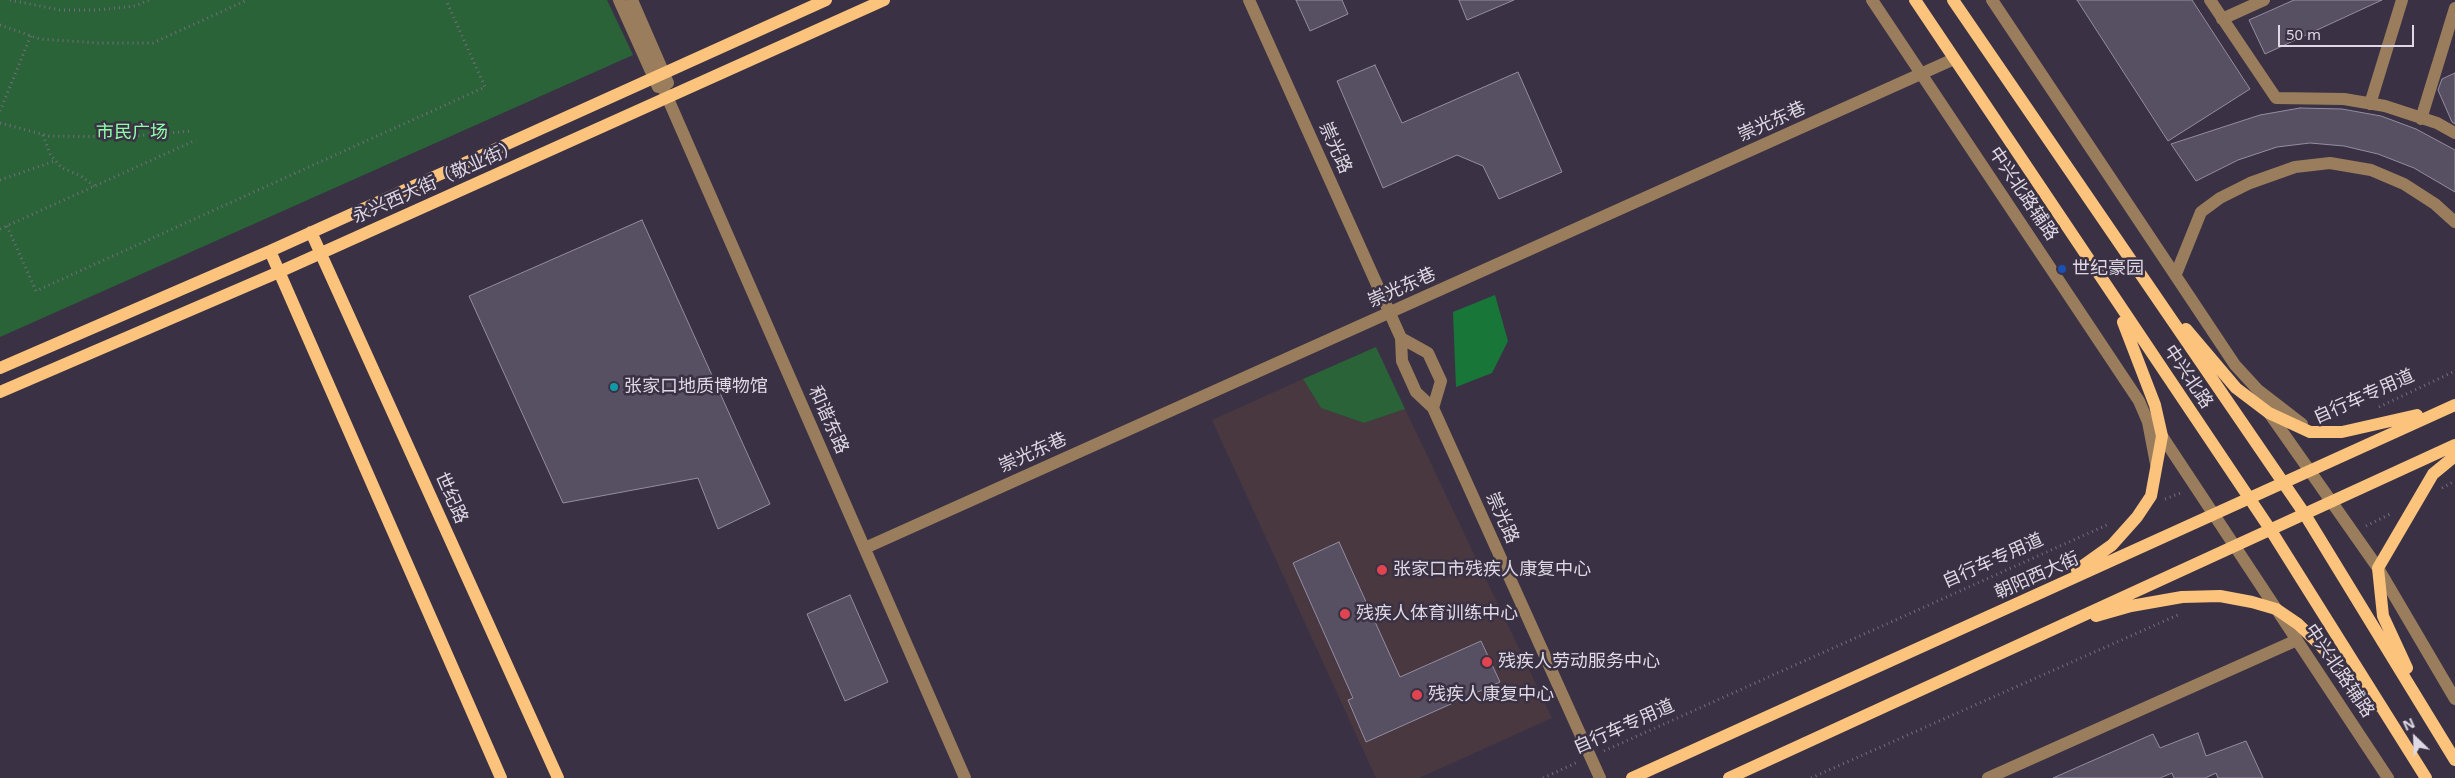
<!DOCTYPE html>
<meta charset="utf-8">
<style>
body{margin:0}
#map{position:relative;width:2455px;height:778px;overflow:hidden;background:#3a3244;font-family:"Noto Sans",sans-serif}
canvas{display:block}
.north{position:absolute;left:2390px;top:713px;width:50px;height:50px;-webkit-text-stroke:4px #3a3244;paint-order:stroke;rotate:336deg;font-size:14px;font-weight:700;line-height:20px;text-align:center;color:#ded9e5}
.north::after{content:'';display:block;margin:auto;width:18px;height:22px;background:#ded9e5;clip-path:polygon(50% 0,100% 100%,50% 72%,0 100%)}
.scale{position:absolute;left:2278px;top:25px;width:136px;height:22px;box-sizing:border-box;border:2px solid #ded9e5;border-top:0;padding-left:6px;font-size:15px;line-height:18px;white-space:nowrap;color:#ded9e5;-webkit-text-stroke:4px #3a3244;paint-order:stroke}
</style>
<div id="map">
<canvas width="2455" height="778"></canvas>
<div class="north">N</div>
<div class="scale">50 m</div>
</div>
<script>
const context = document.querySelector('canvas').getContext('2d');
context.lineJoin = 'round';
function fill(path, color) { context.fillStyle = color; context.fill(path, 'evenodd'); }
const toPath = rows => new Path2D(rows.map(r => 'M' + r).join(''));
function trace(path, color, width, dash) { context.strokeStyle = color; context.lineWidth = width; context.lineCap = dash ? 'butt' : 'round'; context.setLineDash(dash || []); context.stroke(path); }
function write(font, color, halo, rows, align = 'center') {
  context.font = font + ' "Noto Sans","Noto Sans SC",sans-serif'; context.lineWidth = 5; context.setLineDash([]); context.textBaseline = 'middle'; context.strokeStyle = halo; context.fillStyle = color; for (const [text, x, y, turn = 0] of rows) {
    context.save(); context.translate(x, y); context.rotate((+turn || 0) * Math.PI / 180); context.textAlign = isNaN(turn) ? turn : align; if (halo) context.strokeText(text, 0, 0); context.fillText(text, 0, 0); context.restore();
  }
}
const medical = toPath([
 [1303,379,1321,408,1364,423,1405,409,1552,718,1419,778,1376,778,1212,420]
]);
const green = toPath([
 [0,0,607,0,633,55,0,337],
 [1376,347,1405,409,1364,423,1321,408,1303,379]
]);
const forest = toPath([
 [1495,295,1508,341,1492,373,1456,387,1453,312]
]);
const building = toPath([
 [1296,0,1342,0,1348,14,1310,31,1296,0],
 [1459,0,1514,0,1467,20,1459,0],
 [2077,0,2192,0,2250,89,2168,141,2077,0],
 [2294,0,2382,0,2265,54,2249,20,2294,0],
 [1375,65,1402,123,1518,72,1562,172,1499,199,1483,166,1457,155,1383,188,1337,81,1375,65],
 [2455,73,2455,124,2452,122,2438,90,2442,79,2455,73],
 [2300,108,2342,109,2381,116,2416,129,2455,150,2455,192,2414,168,2378,154,2344,146,2310,143,2277,147,2238,160,2196,181,2171,144,2260,115,2300,108],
 [642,220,770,504,718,529,698,478,563,503,469,296,642,220],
 [1339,542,1400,677,1481,641,1500,682,1366,742,1348,700,1353,698,1293,563,1339,542],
 [850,595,888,682,845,701,807,614,850,595],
 [2198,733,2206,756,2246,741,2263,778,2218,778,2216,773,2205,778,2174,778,2172,773,2160,778,2053,778,2153,734,2160,748,2198,733]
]);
const path = toPath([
 [10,0,60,10,97,10,135,6,149,0],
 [0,25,40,39,99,43,153,43,247,0],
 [0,111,31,35],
 [0,123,49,136,123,137,191,131],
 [43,135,51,156,62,168,81,176,94,186],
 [0,180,55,161],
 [7,226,36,291,485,87,446,0],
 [0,229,196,140],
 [2379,407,2455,371],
 [2442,488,2455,481],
 [2165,499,2183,492],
 [2366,526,2392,513],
 [1604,751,2109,524],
 [1543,778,1578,762],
 [1811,778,2180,614]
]);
const minor = toPath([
 [619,0,658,87],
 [632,0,668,83],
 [1249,0,1401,338,1402,361,1416,392,1433,408,1600,778],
 [1872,0,2139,401,2148,422,2156,464],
 [1992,0,2235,365,2258,390,2302,424],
 [2210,0,2276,98,2344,99,2385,106,2437,123,2455,133],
 [2222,19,2264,0],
 [658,76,965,778],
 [2370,104,2402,0],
 [2421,119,2455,8],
 [2176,274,2201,212,2220,198,2250,183,2295,167,2330,163,2371,170,2404,184,2435,204,2455,222],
 [1401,338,1428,353,1441,381,1433,408],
 [2267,410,2378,568,2455,699],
 [2158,430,2388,778],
 [865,548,1954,59],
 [1988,778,2297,640]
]);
const major = toPath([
 [1915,0,2270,529,2426,778],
 [1953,0,2304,513,2455,760],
 [311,232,558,778],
 [270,251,501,778],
 [2186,329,2236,388,2269,413,2310,432,2342,432,2417,415],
 [0,368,270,251,826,0],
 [0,392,279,272,884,0],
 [2077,570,2112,545,2137,517,2151,496,2162,436,2155,405,2123,322],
 [2096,616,2131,606,2182,597,2220,596,2252,602,2276,609,2298,624,2321,646,2374,706],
 [2407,668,2383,616,2378,568,2433,474,2455,456],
 [1632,778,2455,405],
 [1729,778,2455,445]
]);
const markers = [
 [2062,269,5,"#1a4fb4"],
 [614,387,5,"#0f9aa8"],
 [1382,570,6,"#e0444e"],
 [1345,614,6,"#e0444e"],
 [1487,662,6,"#e0444e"],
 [1417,695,6,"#e0444e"]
];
const streetNames = [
 ["崇光东巷",1772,122,-24],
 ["崇光路",1335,148,66],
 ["永兴西大街（敬业街）",436,182,-24],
 ["中兴北路辅路",2023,194,56],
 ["崇光东巷",1402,288,-24],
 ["中兴北路",2188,377,56],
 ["自行车专用道",2364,397,-24],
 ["和谐东路",828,420,66],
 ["崇光东巷",1033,453,-24],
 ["世纪路",451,498,66],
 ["崇光路",1502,518,66],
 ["自行车专用道",1993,561,-24],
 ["朝阳西大街",2037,576,-24],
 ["中兴北路辅路",2339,671,56],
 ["自行车专用道",1624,727,-24]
];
const parkNames = [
 ["市民广场",132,133]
];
const poiNames = [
 ["世纪豪园",2072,269],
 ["张家口地质博物馆",624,387],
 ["张家口市残疾人康复中心",1393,570],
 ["残疾人体育训练中心",1356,614],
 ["残疾人劳动服务中心",1498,662],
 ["残疾人康复中心",1428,695]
];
fill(medical, '#4a3840');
fill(green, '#2a6338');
fill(forest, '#187738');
fill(building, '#574f62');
trace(building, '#948da2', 1);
trace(path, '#746d7d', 3, [1, 4]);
trace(minor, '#997d5c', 12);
trace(major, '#fcc37c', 12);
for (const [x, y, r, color] of markers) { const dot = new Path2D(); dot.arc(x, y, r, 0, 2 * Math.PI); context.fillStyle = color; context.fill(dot); trace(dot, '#3a3244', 2); }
write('18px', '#ded9e5', '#3a3244', streetNames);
write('18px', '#8effa7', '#3a3244', parkNames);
write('18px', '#ded9e5', '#3a3244', poiNames, 'left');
</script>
